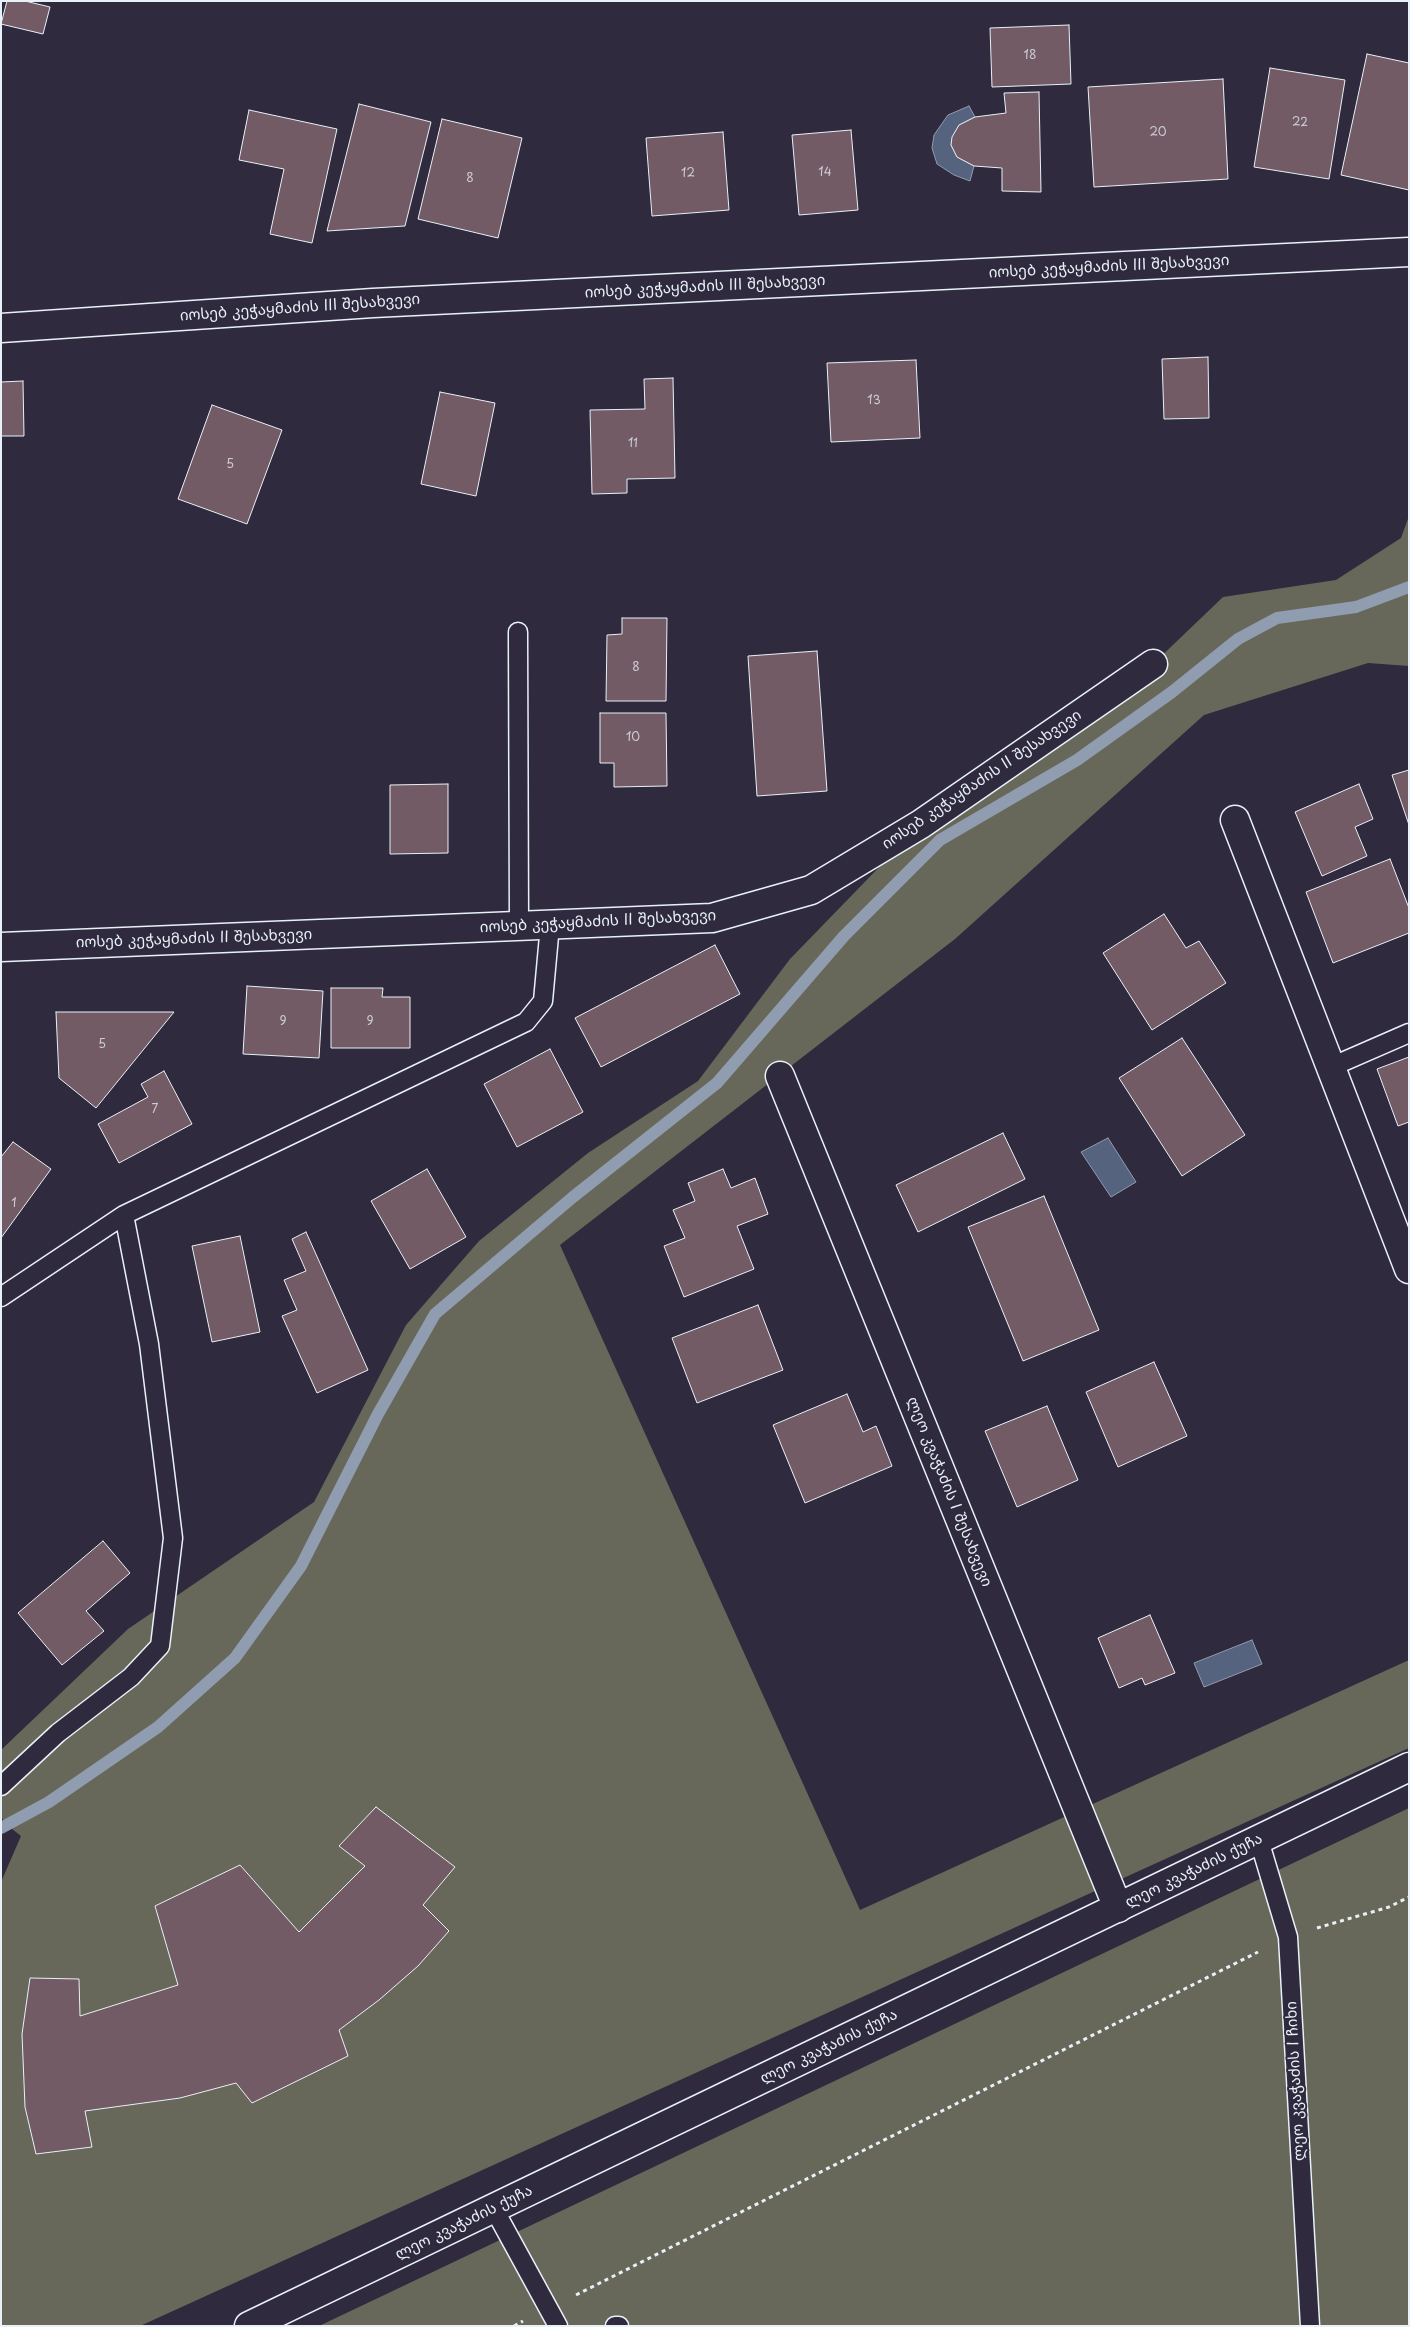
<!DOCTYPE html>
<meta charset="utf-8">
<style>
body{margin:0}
#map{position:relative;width:1410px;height:2327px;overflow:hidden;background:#2f2a3d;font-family:"Playpen Sans",sans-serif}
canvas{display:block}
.frame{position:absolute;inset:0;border:2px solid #e8f1f8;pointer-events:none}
</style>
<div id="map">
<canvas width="1410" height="2327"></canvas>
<div class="frame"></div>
</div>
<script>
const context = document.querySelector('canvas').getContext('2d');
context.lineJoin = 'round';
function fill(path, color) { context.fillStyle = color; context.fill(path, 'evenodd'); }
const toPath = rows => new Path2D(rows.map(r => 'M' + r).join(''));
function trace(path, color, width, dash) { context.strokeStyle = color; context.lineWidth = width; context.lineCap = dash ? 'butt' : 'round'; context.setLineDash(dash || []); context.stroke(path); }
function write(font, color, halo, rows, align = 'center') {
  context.font = font + ' "Playpen Sans","Noto Sans Georgian",sans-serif'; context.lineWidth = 4; context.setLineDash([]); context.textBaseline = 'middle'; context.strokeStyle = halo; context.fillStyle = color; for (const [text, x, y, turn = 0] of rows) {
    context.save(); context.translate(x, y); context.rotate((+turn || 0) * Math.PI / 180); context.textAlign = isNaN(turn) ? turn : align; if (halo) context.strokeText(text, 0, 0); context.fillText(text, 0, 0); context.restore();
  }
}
const green = toPath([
 [1409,516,1409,666,1368,663,1204,715,955,939,560,1245,860,1910,1409,1660,1409,1748,140,2326,1,2326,1,1882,21,1836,7,1825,1,1817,1,1750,128,1629,314,1502,406,1325,479,1241,588,1153,698,1081,790,959,921,824,1153,664,1223,597,1336,580,1401,538],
 [1409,1808,1409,2326,319,2326]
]);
const water = toPath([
 [969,106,975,117,959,125,951,145,957,157,974,166,970,181,954,175,937,164,932,148,934,135,948,115,969,106],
 [1108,1138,1136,1182,1111,1197,1081,1152,1108,1138],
 [1252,1640,1262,1664,1204,1687,1194,1663,1252,1640]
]);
const stream = toPath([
 [1,1828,49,1802,158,1727,235,1658,301,1566,378,1414,435,1314,573,1197,717,1083,844,936,940,840,1077,760,1172,692,1238,639,1277,618,1356,607,1409,587]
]);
const building = toPath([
 [7,1,25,1,50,7,43,34,1,24,7,1],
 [1069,25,1071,84,992,87,990,28,1069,25],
 [1367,54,1409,63,1409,190,1341,175,1367,54],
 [1270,68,1345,80,1329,179,1254,167,1270,68],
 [1223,79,1228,179,1094,187,1088,87,1223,79],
 [1039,92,1041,192,1002,191,1002,168,974,166,957,157,951,145,952,137,959,125,975,117,1006,113,1004,93,1039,92],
 [359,104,431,122,405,226,327,231,359,104],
 [249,110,337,129,312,243,270,234,284,169,239,160,249,110],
 [442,119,522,138,498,238,418,219,442,119],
 [851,130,858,210,799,215,792,135,851,130],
 [723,132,729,210,652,216,646,138,723,132],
 [1208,357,1209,418,1164,419,1162,359,1208,357],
 [916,360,920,438,831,442,827,363,916,360],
 [673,378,675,478,627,479,627,493,592,494,590,410,645,409,644,379,673,378],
 [23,381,24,436,1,436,1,382,23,381],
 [440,392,495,403,476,496,421,484,440,392],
 [212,405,282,430,247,524,178,499,212,405],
 [622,618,667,618,666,701,606,701,607,635,622,634,622,618],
 [817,651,827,791,757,796,748,656,817,651],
 [600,713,666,713,667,786,614,787,614,763,600,763,600,713],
 [1409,770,1409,825,1392,775,1409,770],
 [448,784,448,853,390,854,390,785,448,784],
 [1359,784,1373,819,1355,827,1367,856,1322,876,1295,812,1359,784],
 [1390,859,1409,908,1409,933,1333,963,1306,892,1390,859],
 [1164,914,1186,948,1199,941,1226,983,1152,1030,1103,953,1164,914],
 [715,945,740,994,601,1067,575,1018,715,945],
 [247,986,323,991,319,1058,243,1054,247,986],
 [331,988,383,988,382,997,410,997,410,1048,331,1048,331,988],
 [56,1012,174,1012,96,1108,59,1078,56,1012],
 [1182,1038,1245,1135,1182,1176,1119,1078,1182,1038],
 [550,1049,583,1112,517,1147,484,1084,550,1049],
 [1409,1057,1409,1122,1398,1126,1377,1069,1409,1057],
 [164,1071,192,1124,119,1163,98,1124,148,1097,141,1084,164,1071],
 [1003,1133,1025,1179,918,1232,896,1185,1003,1133],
 [13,1142,51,1169,1,1238,1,1157,13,1142],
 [427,1169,466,1237,410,1269,371,1201,427,1169],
 [723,1169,731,1188,755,1178,768,1214,737,1226,754,1269,684,1297,664,1246,685,1238,673,1210,695,1201,688,1183,723,1169],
 [1044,1196,1099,1330,1023,1361,968,1227,1044,1196],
 [306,1232,368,1370,317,1393,282,1316,297,1310,284,1280,306,1271,292,1239,306,1232],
 [240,1236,260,1332,212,1342,192,1246,240,1236],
 [758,1305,783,1370,697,1403,672,1338,758,1305],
 [1154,1362,1187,1436,1118,1467,1086,1392,1154,1362],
 [847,1394,863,1432,876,1426,892,1466,805,1503,773,1425,847,1394],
 [1047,1406,1078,1480,1017,1507,985,1431,1047,1406],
 [103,1541,130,1573,86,1611,104,1631,62,1665,18,1613,103,1541],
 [1150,1615,1175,1673,1145,1685,1142,1678,1119,1688,1098,1638,1150,1615],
 [376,1807,455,1867,423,1905,449,1931,418,1966,379,2000,339,2030,348,2056,252,2103,236,2083,180,2098,85,2111,92,2147,36,2154,25,2107,22,2034,30,1978,79,1979,80,2016,178,1985,155,1906,240,1865,299,1932,365,1866,339,1846,376,1807]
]);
const path = toPath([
 [1317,1928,1389,1907,1409,1897],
 [576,2295,1258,1952],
 [514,2326,523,2321]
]);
const lane = toPath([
 [518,632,519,926],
 [1331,1067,1409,1033],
 [1,1297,124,1215,526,1022,543,1001,550,925],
 [1,1786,58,1733,131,1677,160,1646,173,1538,149,1344,124,1215],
 [1259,1840,1288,1937,1310,2326],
 [494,2209,558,2326],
 [615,2326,619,2326]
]);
const street = toPath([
 [1,328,373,303,1409,252],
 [1235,820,1409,1269],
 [1,947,712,918,811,890,921,824,1153,664],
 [780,1076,1118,1908]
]);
const secondary = toPath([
 [249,2326,1409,1767]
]);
const numberNames = [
 ["18",1030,56],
 ["22",1300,123],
 ["20",1158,133],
 ["14",825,173],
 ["12",688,174],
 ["8",470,179],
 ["13",874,401],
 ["11",633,444],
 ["5",230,465],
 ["8",636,668],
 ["10",633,738],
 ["9",283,1022],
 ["9",370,1022],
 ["5",102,1045],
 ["7",155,1110],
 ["1",14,1204]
];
const streetNames = [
 ["იოსებ კეჭაყმაძის III შესახვევი",1109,267,-3],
 ["იოსებ კეჭაყმაძის III შესახვევი",705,287,-3],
 ["იოსებ კეჭაყმაძის III შესახვევი",300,308,-4],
 ["იოსებ კეჭაყმაძის II შესახვევი",982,780,-34],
 ["იოსებ კეჭაყმაძის II შესახვევი",598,922,-3],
 ["იოსებ კეჭაყმაძის II შესახვევი",194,939,-2],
 ["ლეო კვაჭაძის I შესახვევი",949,1492,68],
 ["ლეო კვაჭაძის ქუჩა",1194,1871,-26],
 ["ლეო კვაჭაძის ქუჩა",829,2047,-26],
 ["ლეო კვაჭაძის I ჩიხი",1296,2081,-93],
 ["ლეო კვაჭაძის ქუჩა",464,2223,-26]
];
fill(green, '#67685a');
fill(water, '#56637f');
trace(water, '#909caf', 1);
trace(stream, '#909caf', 12);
fill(building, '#735b66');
trace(building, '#e8f1f8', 1);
trace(lane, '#e8f1f8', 21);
trace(street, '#e8f1f8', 31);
trace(secondary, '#e8f1f8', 31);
trace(path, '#e8f1f8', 3, [4, 4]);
trace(lane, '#2f2a3d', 18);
trace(street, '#2f2a3d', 28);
trace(secondary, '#2f2a3d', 28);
write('12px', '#cbccd4', null, numberNames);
write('15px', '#e8f1f8', '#2f2a3d', streetNames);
</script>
